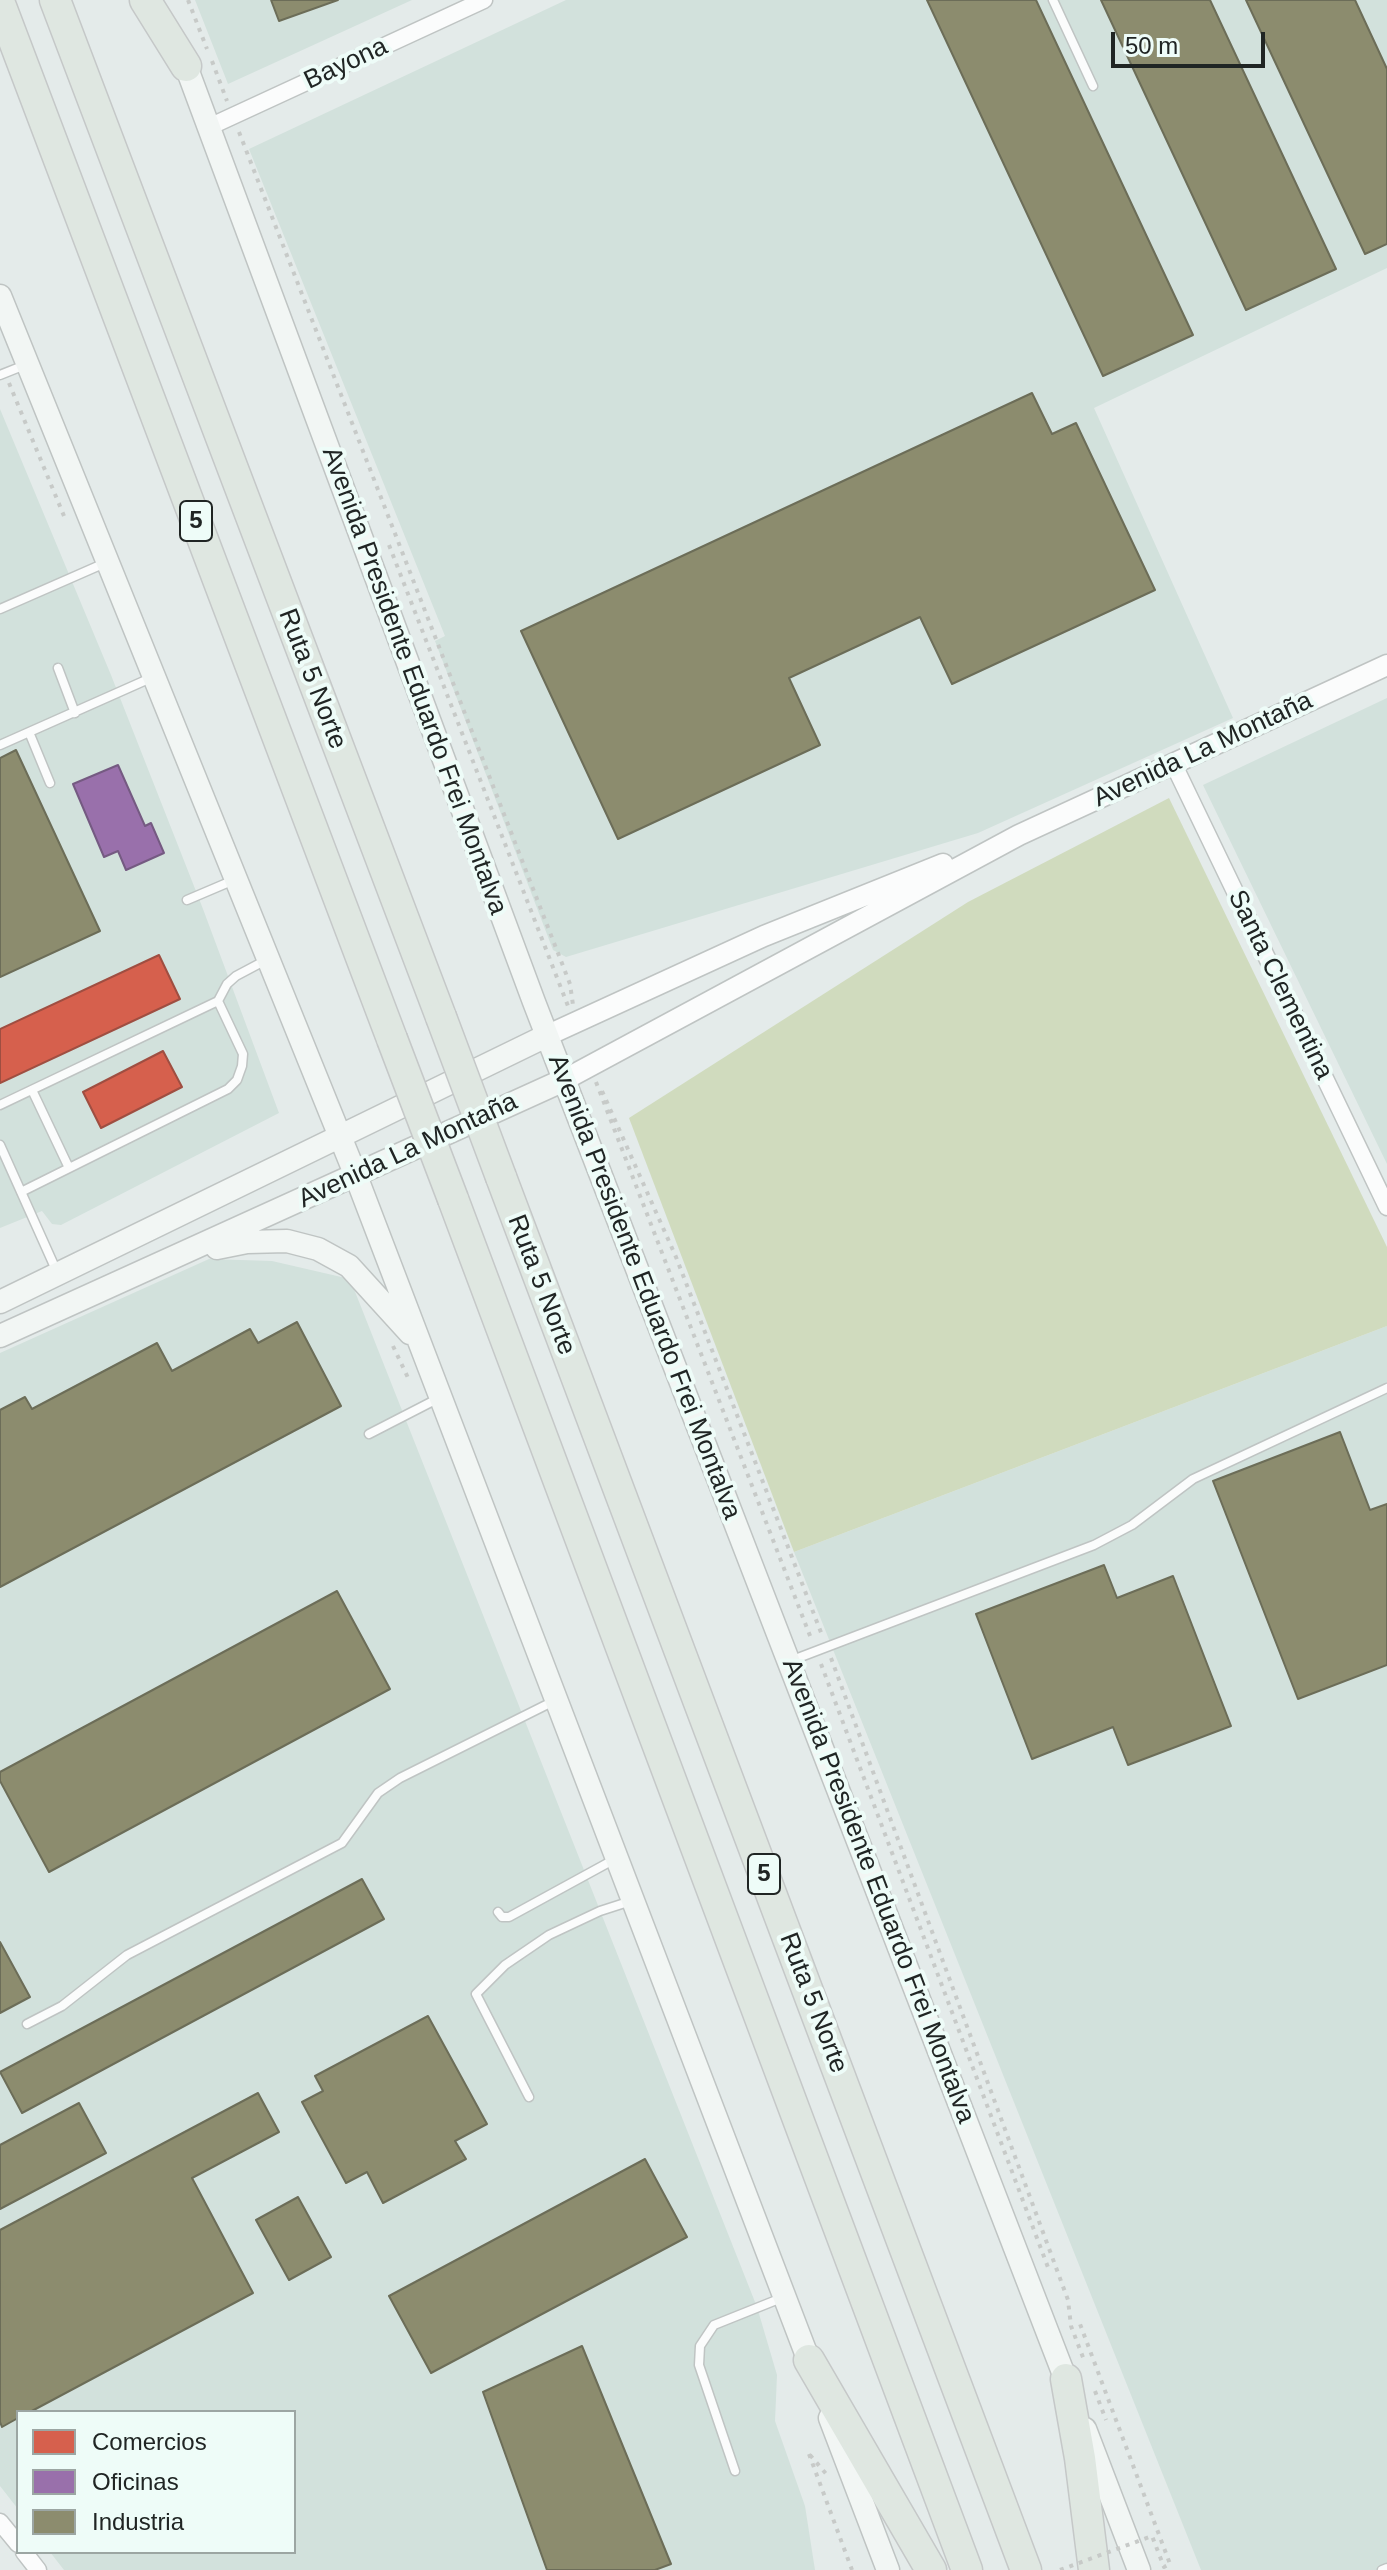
<!DOCTYPE html>
<meta charset="utf-8">
<style>
body{margin:0}
#map{position:relative;width:1387px;height:2570px;overflow:hidden;background:#e4ebea;font-family:Helvetica,sans-serif}
canvas{display:block}
.legend{position:absolute;left:16px;top:2410px;width:280px;height:144px;box-sizing:border-box;background:#eefcf8;border:2px solid #9ca6a3;margin:0;padding:10px 14px;list-style:none;font-size:24px;color:#202524}
.legend li{display:flex;align-items:center;gap:16px;height:40px}
.legend b{width:40px;border:2px solid #9ca6a3}
.scale{position:absolute;left:1111px;top:32px;width:154px;height:36px;box-sizing:border-box;border:4px solid #202524;border-top:0;padding-left:10px;font-size:24px;line-height:28px;white-space:nowrap;color:#202524;-webkit-text-stroke:6px #eefcf8;paint-order:stroke}
</style>
<div id="map">
<canvas width="1387" height="2570"></canvas>
<ul class="legend">
<li><b style="height:22px;background:#d6604d"></b>Comercios</li>
<li><b style="height:22px;background:#9970ab"></b>Oficinas</li>
<li><b style="height:22px;background:#8c8c6e"></b>Industria</li>
</ul>
<div class="scale">50 m</div>
</div>
<script>
const context = document.querySelector('canvas').getContext('2d');
context.lineJoin = 'round';
function fill(path, color) { context.fillStyle = color; context.fill(path, 'evenodd'); }
const toPath = rows => new Path2D(rows.map(r => 'M' + r).join(''));
function trace(path, color, width, dash) { context.strokeStyle = color; context.lineWidth = width; context.lineCap = dash ? 'butt' : 'round'; context.setLineDash(dash || []); context.stroke(path); }
function write(font, color, halo, rows, align = 'center') {
  context.font = font + ' Helvetica,sans-serif'; context.lineWidth = 8; context.setLineDash([]); context.textBaseline = 'middle'; context.strokeStyle = halo; context.fillStyle = color; for (const [text, x, y, turn = 0] of rows) {
    context.save(); context.translate(x, y); context.rotate((+turn || 0) * Math.PI / 180); context.textAlign = isNaN(turn) ? turn : align; if (halo) context.strokeText(text, 0, 0); context.fillText(text, 0, 0); context.restore();
  }
}
const built = toPath([
 [195,0,412,0,228,84],
 [566,0,1387,0,1387,268,1094,408,1233,718,978,833,566,957,553,950,435,641,445,636,249,149],
 [0,409,111,675,203,909,279,1113,61,1225,52,1224,42,1211,0,1228],
 [1387,698,1387,1164,1203,785],
 [209,1259,272,1261,350,1279,757,2307,777,2375,775,2421,805,2506,815,2570,64,2570,50,2552,294,2552,294,2412,18,2412,18,2509,0,2486,0,1353],
 [1387,1326,1387,2570,1201,2570,794,1552]
]);
const green = toPath([
 [1169,798,1387,1247,1387,1326,794,1552,629,1118,968,902]
]);
const shops = toPath([
 [159,955,180,999,0,1083,0,1029,159,955],
 [163,1051,182,1087,101,1128,83,1092,163,1051]
]);
const offices = toPath([
 [118,765,145,826,151,823,164,853,126,870,118,851,104,857,73,784,118,765]
]);
const industry = toPath([
 [271,0,338,0,279,21,271,0],
 [927,0,1036,0,1193,335,1103,376,927,0],
 [1101,0,1210,0,1336,269,1246,310,1101,0],
 [1246,0,1355,0,1387,69,1387,244,1365,254,1246,0],
 [1032,393,1052,434,1076,423,1155,590,952,684,920,617,789,678,820,745,618,839,521,631,1032,393],
 [16,750,100,931,0,977,0,758,16,750],
 [297,1322,341,1406,0,1587,0,1410,25,1397,32,1409,157,1343,172,1371,250,1329,258,1343,297,1322],
 [1340,1432,1370,1510,1387,1504,1387,1665,1298,1699,1213,1481,1340,1432],
 [1104,1565,1117,1598,1173,1576,1231,1726,1128,1765,1113,1727,1032,1759,976,1614,1104,1565],
 [337,1591,390,1689,49,1872,0,1781,0,1772,337,1591],
 [362,1879,384,1919,22,2113,0,2072,362,1879],
 [0,1942,30,1997,0,2013,0,1942],
 [428,2016,487,2124,455,2141,466,2159,383,2203,367,2172,346,2183,302,2102,323,2091,315,2076,428,2016],
 [258,2093,279,2132,192,2178,253,2293,30,2412,18,2412,18,2418,2,2427,0,2422,0,2230,258,2093],
 [79,2103,106,2153,0,2209,0,2145,79,2103],
 [645,2159,687,2237,431,2373,389,2296,645,2159],
 [298,2197,331,2257,289,2280,256,2220,298,2197],
 [582,2346,671,2564,655,2570,547,2570,483,2392,582,2346]
]);
const path = toPath([
 [188,0,207,49],
 [212,61,227,101],
 [239,132,570,984,573,1005],
 [9,383,64,516],
 [389,545,568,1006],
 [596,1082,812,1641],
 [602,1091,676,1257,822,1635],
 [393,1346,410,1382],
 [831,1658,1068,2300,1071,2326,1084,2360],
 [821,1664,1049,2270],
 [1095,2391,1106,2420],
 [809,2454,852,2570],
 [810,2455,828,2476]
]);
const service = toPath([
 [1053,0,1093,86],
 [0,375,25,365],
 [0,609,105,563],
 [58,668,75,713],
 [29,732,50,783],
 [0,745,153,677],
 [187,900,234,880],
 [32,1090,69,1168],
 [0,1105,218,1001,227,984,236,976,268,959],
 [0,1145,57,1272],
 [21,1192,228,1089,237,1080,242,1066,243,1054,218,1001],
 [369,1434,439,1398],
 [790,1661,1094,1545,1132,1525,1193,1479,1387,1388],
 [498,1912,502,1917,509,1917,615,1859],
 [27,2024,62,2006,127,1955,342,1843,378,1793,400,1778,556,1700],
 [529,2097,476,1994,505,1965,549,1935,600,1911,631,1901],
 [735,2471,699,2365,700,2346,714,2325,784,2297],
 [1382,2570,1387,2568]
]);
const minor = toPath([
 [209,127,484,0],
 [1173,763,1387,1207],
 [0,2522,18,2544],
 [24,2552,38,2570]
]);
const tertiary = toPath([
 [546,1036,764,936,943,864],
 [564,1080,1019,835,1387,665]
]);
const secondary = toPath([
 [186,66,534,1002,1071,2393],
 [0,296,356,1176,814,2374],
 [217,1248,247,1242,287,1241,318,1249,349,1266,410,1333],
 [0,1302,546,1036],
 [0,1336,564,1080],
 [830,2418,888,2570],
 [1085,2429,1139,2570]
]);
const motorway = toPath([
 [55,0,441,1017],
 [145,0,186,66],
 [0,4,392,1039],
 [501,1177,1026,2570],
 [453,1199,967,2570],
 [809,2360,931,2570],
 [1066,2379,1080,2458,1094,2570]
]);
const pathBridge = toPath([
 [1060,2570,1152,2536,1164,2567,1170,2564,1080,2324]
]);
const motorwayBridge = toPath([
 [441,1017,501,1177],
 [392,1039,453,1199]
]);
const shields = [
 [196,521,32],
 [764,1874,32]
];
const shieldNames = [
 ["5",196,521],
 ["5",764,1874]
];
const streetNames = [
 ["Bayona",346,64,-25],
 ["Ruta 5 Norte",312,679,69],
 ["Avenida Presidente Eduardo Frei Montalva",414,681,70],
 ["Avenida La Montaña",1203,750,-25],
 ["Santa Clementina",1280,985,64],
 ["Avenida La Montaña",408,1151,-25],
 ["Ruta 5 Norte",541,1285,69],
 ["Avenida Presidente Eduardo Frei Montalva",644,1287,69],
 ["Avenida Presidente Eduardo Frei Montalva",878,1891,69],
 ["Ruta 5 Norte",813,2003,69]
];
fill(built, '#d2e1dc');
fill(green, '#d0dbbe');
fill(shops, '#d6604d');
trace(shops, '#9f4e41', 2);
fill(offices, '#9970ab');
trace(offices, '#755a82', 2);
fill(industry, '#8c8c6e');
trace(industry, '#6c6d58', 2);
trace(service, '#bfc4c3', 11);
trace(minor, '#bfc4c3', 19);
trace(tertiary, '#bfc4c3', 23);
trace(secondary, '#bfc4c3', 25);
trace(motorway, '#c5c8c8', 33);
trace(path, '#c7cac8', 4, [4, 6]);
trace(service, '#fbfcfc', 8);
trace(minor, '#fbfcfc', 16);
trace(tertiary, '#fbfcfc', 20);
trace(secondary, '#f2f6f4', 22);
trace(motorway, '#dfe7e1', 30);
trace(motorwayBridge, '#c5c8c8', 33, []);
trace(pathBridge, '#c7cac8', 4, [4, 6]);
trace(motorwayBridge, '#dfe7e1', 30);
for (const [x, y, w] of shields) { const box = new Path2D(); box.roundRect(x - w / 2, y - 20, w, 40, 6); context.fillStyle = '#eefcf8'; context.fill(box); trace(box, '#202524', 2); }
write('bold 24px', '#202524', null, shieldNames);
write('26px', '#202524', '#eefcf8', streetNames);
</script>
